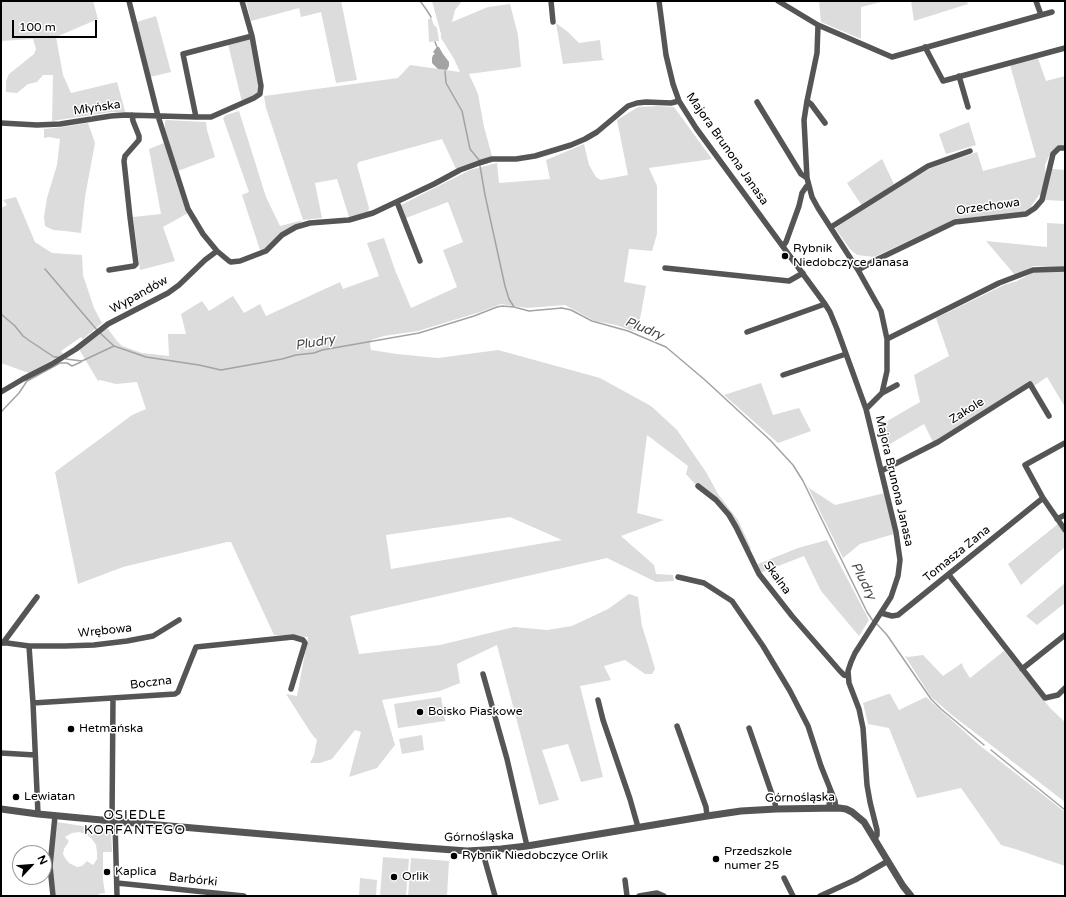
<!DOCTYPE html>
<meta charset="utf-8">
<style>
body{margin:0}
#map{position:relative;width:1066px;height:897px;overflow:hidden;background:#fff;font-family:"Varela Round",sans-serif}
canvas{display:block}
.frame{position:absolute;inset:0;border:2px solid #000;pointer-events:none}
.north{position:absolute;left:12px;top:845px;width:40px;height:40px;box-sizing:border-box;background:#fff;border:1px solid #999;border-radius:50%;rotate:64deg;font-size:11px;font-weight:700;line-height:16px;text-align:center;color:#000}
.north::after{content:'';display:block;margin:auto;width:14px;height:18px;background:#000;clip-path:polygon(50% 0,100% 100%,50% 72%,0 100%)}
.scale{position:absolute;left:12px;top:20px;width:85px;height:18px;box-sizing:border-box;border:2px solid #000;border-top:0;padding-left:5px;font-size:12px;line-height:14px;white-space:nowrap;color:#000;-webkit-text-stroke:3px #fff;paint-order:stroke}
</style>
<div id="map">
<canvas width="1066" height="897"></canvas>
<div class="frame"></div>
<div class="north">N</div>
<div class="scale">100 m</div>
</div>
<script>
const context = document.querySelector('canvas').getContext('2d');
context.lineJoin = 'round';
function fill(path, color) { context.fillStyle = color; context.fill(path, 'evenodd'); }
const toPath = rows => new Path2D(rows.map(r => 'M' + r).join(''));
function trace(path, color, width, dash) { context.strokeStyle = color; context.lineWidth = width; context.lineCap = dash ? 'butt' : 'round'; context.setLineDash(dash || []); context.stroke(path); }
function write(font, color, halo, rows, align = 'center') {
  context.font = font + ' "Varela Round",sans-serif'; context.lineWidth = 3; context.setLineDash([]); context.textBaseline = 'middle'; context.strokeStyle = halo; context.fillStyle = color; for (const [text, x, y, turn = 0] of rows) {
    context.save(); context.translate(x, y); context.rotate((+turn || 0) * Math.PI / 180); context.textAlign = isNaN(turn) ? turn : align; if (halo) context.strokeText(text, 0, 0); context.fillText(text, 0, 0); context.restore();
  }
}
const green = toPath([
 [1,1,93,1,98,19,56,37,63,75,71,93,117,82,125,111,125,113,111,112,52,121,53,75,43,75,37,82,28,84,17,93,6,92,6,81,9,74,34,54,36,49,33,39,1,41],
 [246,1,341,1,357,80,336,83,321,12,301,17,299,8,251,21],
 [432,1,462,1,455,10,452,22,488,7,510,4,518,35,521,67,469,74,478,94,484,127,492,156,456,169,442,139,359,162,357,165,369,208,368,212,349,217,337,179,315,183,322,218,303,220,267,249,260,250,242,195,249,192,223,118,226,115,239,111,266,197,280,226,303,220,266,108,264,96,398,78,410,65,460,72,454,59,441,38,441,34],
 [819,1,885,1,861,7,861,39,821,22],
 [911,1,967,1,968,4,914,21],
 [156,16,171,72,150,77,137,22],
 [431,17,434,25,437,28,439,41,429,42,428,20],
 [556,23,568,32,579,43,600,40,602,58,604,60,563,64],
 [250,38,258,80,258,92,254,96,242,102,228,44],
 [1038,58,1046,81,1065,76,1065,146,1055,148,1049,156,1045,165,1046,179,1041,194,1039,195,1030,208,1024,212,956,219,874,257,857,255,850,249,835,228,900,186,931,168,977,152,983,171,1036,157,1010,65],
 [657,106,674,107,712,159,649,168,657,186,657,234,652,251,629,249,624,282,646,286,638,330,633,331,616,325,595,321,565,305,527,308,501,304,480,312,418,331,384,336,371,340,370,344,371,350,397,354,438,358,498,350,600,378,651,406,677,430,706,472,718,494,738,520,751,548,749,550,716,498,698,483,695,484,686,474,688,466,647,435,637,513,664,520,621,536,654,565,656,574,673,575,674,581,656,582,607,558,350,616,359,654,440,645,514,627,547,630,572,626,608,609,629,594,638,597,642,626,648,645,655,669,652,674,645,674,625,660,604,666,611,680,580,686,603,777,581,782,568,744,542,750,559,800,539,805,497,645,457,664,460,683,440,691,382,700,395,745,377,768,349,777,361,732,355,730,347,740,332,759,320,763,310,763,314,755,317,739,316,739,311,733,286,694,297,696,308,637,274,635,231,542,227,542,123,567,78,584,55,472,108,433,132,415,146,409,137,382,116,384,100,380,98,381,79,349,103,330,108,329,117,341,122,346,142,353,169,356,168,334,186,334,181,314,202,301,209,311,233,296,244,313,260,304,266,316,340,282,343,289,379,276,367,243,384,238,395,270,411,308,457,287,443,250,463,242,448,202,406,218,401,205,470,170,497,163,499,183,550,179,546,160,584,144,589,165,596,177,601,180,628,175,617,120,638,107],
 [510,517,562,540,391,569,386,535],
 [166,120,206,122,207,130,215,157,178,171,165,129,165,122],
 [969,122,976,145,946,154,939,134],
 [88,123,95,143,85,197,81,233,65,231,53,230,45,226,44,217,47,198,57,165,60,139,49,137,44,138,44,129,63,127],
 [164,143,176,182,185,208,188,213,163,227,175,261,140,270,133,217,161,214,149,149],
 [882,159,894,184,862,206,847,183],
 [1052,169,1065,170,1065,201,1044,200],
 [16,197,35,242,52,253,82,255,83,275,94,308,102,323,83,339,81,337,61,351,63,354,29,373,1,363,1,208,7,205,3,200],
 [1047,223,1065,224,1064,268,1034,266,1015,275,986,241,1047,247],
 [1065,271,1065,407,1047,377,1034,386,1031,381,933,442,924,424,883,448,877,427,920,402,914,375,949,356,936,318,1004,285,1017,281,1034,272],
 [761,383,773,415,799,408,811,431,778,443,724,395],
 [806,483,809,488,835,505,885,493,894,534,860,544,843,558],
 [1058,524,1065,533,1065,547,1021,585,1008,564],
 [827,540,869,620,859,636,821,591,804,556,760,573,758,564,798,548],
 [1065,583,1065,603,1037,625,1026,616],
 [1004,651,1051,709,1065,722,1065,802,952,715,931,697,905,656,908,657,923,655,943,676,962,663,963,667,970,678],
 [888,694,890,694,899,710,926,697,978,744,1065,812,1065,866,1015,849,1001,845,961,788,917,798,889,728,868,724,863,703],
 [441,697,445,721,398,728,394,704],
 [422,735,424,750,402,754,399,739],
 [57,822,82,826,93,824,107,825,111,830,112,852,103,852,103,880,105,893,99,894,99,896,55,896,53,879,52,861],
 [79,832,86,834,92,839,96,845,97,852,97,859,93,865,87,861,82,866,77,867,69,863,65,858,63,854,64,849,69,841,65,837,72,833],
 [383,857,409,859,406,896,380,896],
 [411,858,449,861,447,896,408,896],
 [360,878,377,880,376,896,359,896]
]);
const water = toPath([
 [437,47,439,47,443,54,449,62,449,66,447,70,438,69,432,63,432,58,433,55,435,54,433,52]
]);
const stream = toPath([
 [420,1,426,9,431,17],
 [435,42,437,47],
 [445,71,446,83,462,111,470,149,479,160],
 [480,166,485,195,505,286,509,299,514,307],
 [45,269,97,330],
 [1,314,15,326,23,336,30,341,54,357,58,357],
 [100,333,114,346,146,357,199,365,221,370,282,359,296,355,314,353,322,350,419,333,474,316,497,307,502,306,514,307,529,311,562,308,571,310,592,321,628,331,666,347,705,380,770,440,793,465,803,481,867,612,873,621],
 [66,359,82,361,114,346],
 [1,412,19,393,27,381,60,363,67,363,72,366,81,362],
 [876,623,887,635,931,699,941,709,984,745],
 [991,750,1065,810]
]);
const minor = toPath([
 [129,1,158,116,188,209,203,234,217,251,229,261,231,262,240,261,266,251,282,235,296,227,310,223,349,220,373,213,434,184,460,170,479,163,492,159,516,159,535,156,571,145,585,139,597,132,628,106,637,103,646,102,671,103,679,101],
 [551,1,553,22],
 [659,1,666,55,673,84,679,101,696,128,825,304,830,312,837,329,866,409,896,532,900,560,898,576,891,597,855,653,851,662,848,671,849,683,859,709,863,728,867,785,870,802,877,830,877,835,875,839],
 [778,1,818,25,892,57,1052,12],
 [1036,1,1041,15],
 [818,25,817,53,807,101,804,120,807,178,812,197,818,208,858,270,881,311,887,339,887,371,882,393,866,409],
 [925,47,943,81,1065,48],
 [959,76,968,107],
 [807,101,811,104,825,123],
 [757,102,801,174,807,178],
 [196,117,183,54,252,36],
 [1,123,37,125,60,124,111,116,126,115,196,117,211,117,254,98,260,94,261,86,252,36,242,1],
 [397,202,420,261],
 [831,227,928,166,970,151],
 [783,246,786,242,799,206,802,193,806,187,808,185],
 [665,268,789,281,803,273],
 [109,270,134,266,136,264,130,217,124,161,125,156,139,140,139,136,133,121,132,115],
 [858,270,876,260,955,222,1026,214,1035,208,1042,200,1053,154,1059,148,1065,148],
 [747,332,825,304],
 [887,339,999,283,1033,270,1065,269],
 [783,375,846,354],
 [1,392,23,379,52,364,76,349,108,324,168,293,179,285,205,260,217,251],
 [882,393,897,385],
 [1065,443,1025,465,1043,498,1065,530],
 [881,471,938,442,1030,384,1049,416],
 [698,486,716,500,729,515,736,527,759,574,792,616,840,671,844,675,848,676],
 [1057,519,1065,515],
 [949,575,1045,698,1058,695,1065,688],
 [678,577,704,583,732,601,763,646,790,691,808,726,821,766,835,801,836,808],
 [881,613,892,616,898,615,1043,498],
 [1,643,7,643,29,646,65,646,94,645,127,641,153,636,179,620],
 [3,643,37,597],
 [29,646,33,703,38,814],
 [1022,669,1065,635],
 [483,674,507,759,527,846],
 [598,700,603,720,630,799,638,827],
 [33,703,175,694,178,692,196,647,293,637,303,640,305,643,291,689],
 [677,726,706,807,707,816],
 [749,728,775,803,776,809],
 [1,753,35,755],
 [829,808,830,790],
 [112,821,113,698],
 [115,821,117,896],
 [482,850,495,896],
 [784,878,793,896],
 [625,880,627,896],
 [117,883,244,896],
 [53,896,50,866,55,816],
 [639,896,657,893,664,896],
 [820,896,855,880,888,861]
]);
const tertiary = toPath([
 [1,809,38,814,112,821,413,847,467,851,501,849,527,846,707,816,741,811,776,809,839,808,846,809,852,812,864,822,903,886,911,896]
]);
const markers = [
 [785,256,4,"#000"],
 [420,712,4,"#000"],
 [71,729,4,"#000"],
 [16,797,4,"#000"],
 [454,856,4,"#000"],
 [716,859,4,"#000"],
 [107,872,4,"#000"],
 [394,877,4,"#000"]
];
const streetNames = [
 ["Młyńska",97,108,-8],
 ["Majora Brunona Janasa",727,149,55],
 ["Orzechowa",988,207,-8],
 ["Wypandów",139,295,-29],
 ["Zakole",967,411,-32],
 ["Majora Brunona Janasa",894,481,77],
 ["Tomasza Zana",957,554,-39],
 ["Skalna",777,578,54],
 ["Wrębowa",105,631,-6],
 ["Boczna",151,683,-7],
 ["Górnośląska",800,798,-1],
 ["Górnośląska",479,837,-2],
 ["Barbórki",193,880,6]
];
const poiNames = [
 ["Rybnik",793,249],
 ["Niedobczyce Janasa",793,263],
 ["Boisko Piaskowe",428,712],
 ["Hetmańska",79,729],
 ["Lewiatan",24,797],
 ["Przedszkole",724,852],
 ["numer 25",724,866],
 ["Rybnik Niedobczyce Orlik",462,856],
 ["Kaplica",115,872],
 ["Orlik",402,877]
];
const waterNames = [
 ["Pludry",644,329,22],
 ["Pludry",315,343,-10],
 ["Pludry",863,581,63]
];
const neighbourhoodNames = [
 ["OSIEDLE",135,816],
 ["KORFANTEGO",135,831]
];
fill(green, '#dcdcdc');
fill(water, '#a3a3a3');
trace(stream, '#a3a3a3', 1.5);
trace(minor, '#555', 5.5);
trace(tertiary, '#555', 7);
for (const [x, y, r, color] of markers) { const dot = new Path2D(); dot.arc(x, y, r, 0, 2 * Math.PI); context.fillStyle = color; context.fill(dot); trace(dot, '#fff', 1.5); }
write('12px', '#000', '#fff', streetNames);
write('12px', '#000', '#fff', poiNames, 'left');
write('italic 13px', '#444', '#fff', waterNames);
context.letterSpacing = '1px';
write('13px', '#000', '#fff', neighbourhoodNames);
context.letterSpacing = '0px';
</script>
